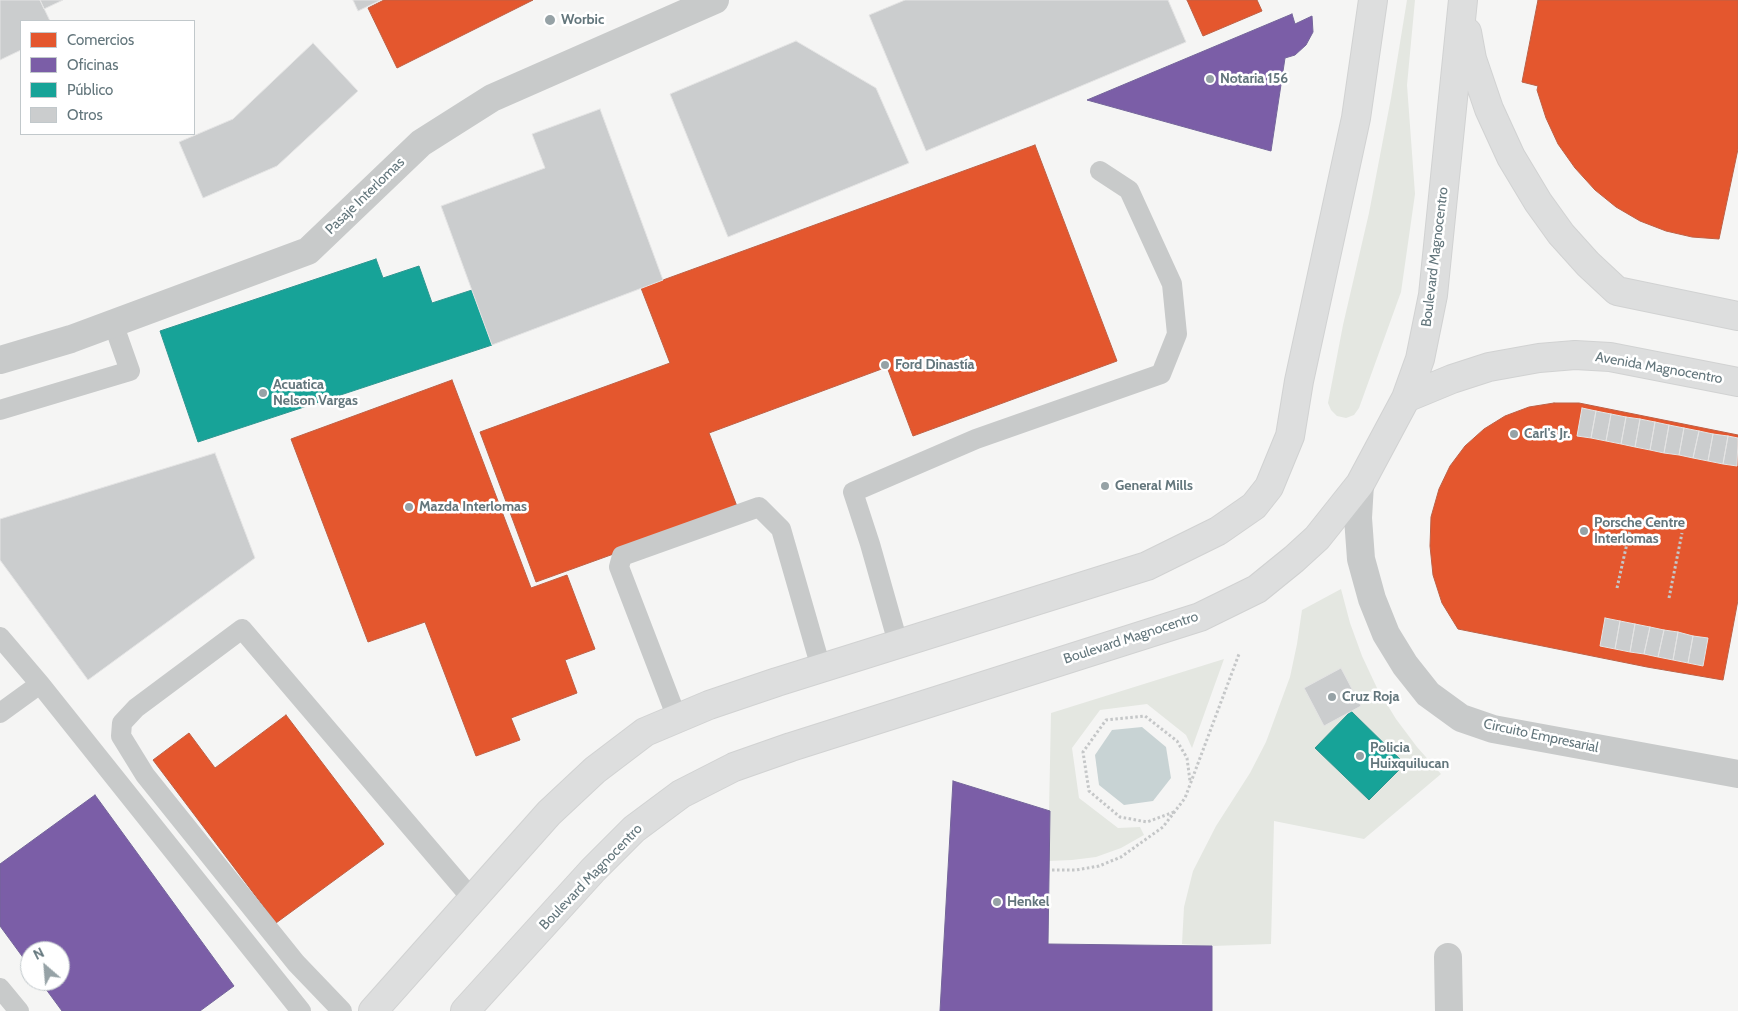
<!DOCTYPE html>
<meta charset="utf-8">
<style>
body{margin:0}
#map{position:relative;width:1738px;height:1011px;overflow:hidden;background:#f5f5f4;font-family:Cabin,sans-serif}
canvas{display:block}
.legend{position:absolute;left:20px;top:20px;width:175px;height:115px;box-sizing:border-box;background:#fff;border:1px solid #c1c8cb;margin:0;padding:6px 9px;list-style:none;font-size:15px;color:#63767c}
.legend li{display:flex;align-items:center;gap:10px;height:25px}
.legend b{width:25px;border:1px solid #c1c8cb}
.north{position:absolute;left:20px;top:941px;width:50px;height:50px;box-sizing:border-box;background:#fff;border:1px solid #c1c8cb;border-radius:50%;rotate:333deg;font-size:14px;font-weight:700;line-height:20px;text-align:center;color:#63767c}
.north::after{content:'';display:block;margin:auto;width:18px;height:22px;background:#96a2a6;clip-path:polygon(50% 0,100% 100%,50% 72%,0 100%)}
</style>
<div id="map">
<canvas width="1738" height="1011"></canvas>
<ul class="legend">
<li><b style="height:14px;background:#e4572e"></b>Comercios</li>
<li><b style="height:14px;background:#7b5ea7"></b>Oficinas</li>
<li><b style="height:14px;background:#17a398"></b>Público</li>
<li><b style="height:14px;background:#cbcdce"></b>Otros</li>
</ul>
<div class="north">N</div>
</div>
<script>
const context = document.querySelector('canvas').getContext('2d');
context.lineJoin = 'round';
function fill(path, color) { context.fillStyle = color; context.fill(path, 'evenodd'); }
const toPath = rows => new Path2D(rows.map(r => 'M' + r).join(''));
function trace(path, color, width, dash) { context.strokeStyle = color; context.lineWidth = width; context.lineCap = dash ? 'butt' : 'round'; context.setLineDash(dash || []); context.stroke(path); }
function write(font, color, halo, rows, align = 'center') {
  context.font = font + ' Cabin,sans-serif'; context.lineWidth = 5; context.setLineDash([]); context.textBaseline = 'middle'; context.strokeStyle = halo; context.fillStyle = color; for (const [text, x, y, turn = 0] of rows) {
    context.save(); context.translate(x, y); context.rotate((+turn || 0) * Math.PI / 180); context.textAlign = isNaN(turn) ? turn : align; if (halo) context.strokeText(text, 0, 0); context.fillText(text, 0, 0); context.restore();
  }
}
const green = toPath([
 [1407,0,1415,0,1407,85,1415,194,1401,292,1359,408,1354,415,1346,418,1337,416,1331,410,1328,403,1343,325,1369,213,1391,98],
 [1341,589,1350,623,1362,656,1377,688,1396,719,1417,747,1441,774,1364,839,1274,821,1271,944,1212,946,1182,944,1184,907,1193,871,1216,826,1250,773,1266,742,1290,677,1297,644,1302,610],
 [1224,659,1192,748,1186,735,1147,704,1100,710,1072,748,1079,798,1118,828,1140,827,1144,835,1121,848,1096,857,1072,860,1048,861,1051,713]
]);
const water = toPath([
 [1142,727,1166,747,1171,778,1153,801,1124,805,1099,785,1095,755,1112,730]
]);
const shops = toPath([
 [384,0,533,0,397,68,368,8,384,0],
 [1187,0,1257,0,1262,11,1203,36,1187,0],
 [1538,0,1738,0,1738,149,1719,239,1692,237,1666,231,1640,221,1616,207,1595,190,1575,168,1558,144,1546,118,1537,90,1538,86,1522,82,1538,0],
 [1035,145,1117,361,913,436,887,367,709,433,738,509,536,582,480,432,670,363,641,288,1035,145],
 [452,380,531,588,567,575,595,649,565,660,577,693,511,718,520,740,476,756,425,622,368,642,291,439,452,380],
 [1554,403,1579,403,1738,435,1738,600,1723,680,1647,667,1458,629,1442,603,1433,575,1430,546,1431,517,1439,489,1450,466,1465,446,1484,429,1505,416,1529,407,1554,403],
 [286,715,384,844,276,923,153,760,189,733,215,768,286,715]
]);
const offices = toPath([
 [1292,14,1295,24,1312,16,1313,32,1306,45,1295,55,1285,58,1271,151,1087,100,1292,14],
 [953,781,1050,811,1048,944,1212,946,1212,1011,940,1011,953,781],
 [95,795,234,986,200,1011,62,1011,40,981,60,981,60,951,30,951,30,967,0,926,0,864,95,795]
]);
const public = toPath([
 [376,259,383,278,419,266,432,303,472,290,492,345,198,442,160,331,376,259],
 [1351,711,1405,764,1369,800,1315,748,1351,711]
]);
const building = toPath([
 [0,0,40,0,50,21,21,21,21,50,0,60,0,0],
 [40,0,63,0,44,9,40,0],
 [353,0,381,0,358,11,353,0],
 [905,0,1168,0,1186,42,926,151,869,15,905,0],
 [796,41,876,88,909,163,728,237,670,94,796,41],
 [313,43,358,91,277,166,203,198,179,142,233,119,313,43],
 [600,109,663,280,492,345,441,206,545,168,532,134,600,109],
 [1582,408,1596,411,1591,438,1577,436,1582,408],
 [1596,411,1611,414,1606,441,1591,438,1596,411],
 [1611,414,1626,417,1621,444,1606,441,1611,414],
 [1626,417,1640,419,1635,447,1621,444,1626,417],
 [1640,419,1655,422,1650,450,1635,447,1640,419],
 [1655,422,1669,425,1664,453,1650,450,1655,422],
 [1669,425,1684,428,1679,455,1664,453,1669,425],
 [1684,428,1699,431,1693,458,1679,455,1684,428],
 [1699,431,1713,434,1708,461,1693,458,1699,431],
 [1713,434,1728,436,1723,464,1708,461,1713,434],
 [1728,436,1738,438,1737,466,1723,464,1728,436],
 [215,453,255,558,88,680,0,560,0,519,215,453],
 [1605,618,1620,621,1615,649,1600,646,1605,618],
 [1620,621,1635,624,1630,652,1615,649,1620,621],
 [1635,624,1650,627,1644,654,1630,652,1635,624],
 [1650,627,1664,630,1658,657,1644,654,1650,627],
 [1664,630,1678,632,1673,660,1658,657,1664,630],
 [1678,632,1693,636,1688,663,1673,660,1678,632],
 [1693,636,1708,638,1703,666,1688,663,1693,636],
 [1341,668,1361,706,1324,726,1304,688,1341,668]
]);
const path = toPath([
 [1617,588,1632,521],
 [1669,598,1682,533],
 [1174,812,1147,822,1120,817,1089,791,1083,752,1106,720,1145,716,1177,741,1187,758,1190,781],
 [1052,870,1076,870,1099,866,1121,857,1163,827,1185,798,1239,654]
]);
const lane = toPath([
 [0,410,130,371,113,323],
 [0,637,40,684,301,1011],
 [898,643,870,544,853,492,976,439,1161,374,1177,334,1172,284,1129,190,1100,171],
 [0,713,40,684],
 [677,718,619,567,622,556,759,507,781,529,821,668],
 [0,988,19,1011],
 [342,1011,296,963,145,775,121,736,122,723,136,708,242,629,473,900]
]);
const street = toPath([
 [0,360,71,339,308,251,421,143,492,98,715,0],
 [1360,484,1358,518,1361,559,1372,599,1386,634,1405,665,1428,694,1461,718,1493,729,1738,774],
 [1448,957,1449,1011]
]);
const secondary = toPath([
 [1467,32,1472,59,1489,109,1511,157,1538,202,1561,234,1588,264,1617,291,1738,316],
 [1406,398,1452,379,1489,367,1539,358,1575,355,1610,357,1738,382],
 [373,1011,549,813,595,770,645,732,709,705,777,682,1147,566,1218,531,1254,506,1269,487,1290,436,1299,381,1356,118,1373,0],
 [465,1011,593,870,634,829,681,794,734,767,791,747,1200,617,1257,589,1294,559,1317,538,1360,484,1406,398,1420,359,1433,295,1463,0]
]);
const markers = [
 [550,20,6,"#96a2a6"],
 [1210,79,5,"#96a2a6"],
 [885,365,5,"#96a2a6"],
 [263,393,5,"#96a2a6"],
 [1514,434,5,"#96a2a6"],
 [1105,486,5,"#96a2a6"],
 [409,507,5,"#96a2a6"],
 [1584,531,5,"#96a2a6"],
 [1332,697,5,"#96a2a6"],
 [1360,756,5,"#96a2a6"],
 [997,902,5,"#96a2a6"]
];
const poiNames = [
 ["Worbic",561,20],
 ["Notaria 156",1220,79],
 ["Ford Dinastía",895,365],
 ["Acuatica",273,385],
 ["Nelson Vargas",273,401],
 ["Carl's Jr.",1524,434],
 ["General Mills",1115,486],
 ["Mazda Interlomas",419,507],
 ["Porsche Centre",1594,523],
 ["Interlomas",1594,539],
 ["Cruz Roja",1342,697],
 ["Policia",1370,748],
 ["Huixquilucan",1370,764],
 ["Henkel",1007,902]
];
const streetNames = [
 ["Pasaje Interlomas",365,196,-44],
 ["Boulevard Magnocentro",1435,257,-83],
 ["Avenida Magnocentro",1659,368,10],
 ["Boulevard Magnocentro",1131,638,-18],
 ["Circuito Empresarial",1541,736,12],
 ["Boulevard Magnocentro",591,877,-46]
];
fill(green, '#e4e7e1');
fill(water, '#c8d3d4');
fill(shops, '#e4572e');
trace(shops, '#bd6045', 1);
fill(offices, '#7b5ea7');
trace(offices, '#74659a', 1);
fill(public, '#17a398');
trace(public, '#2e9690', 1);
fill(building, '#cbcdce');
trace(building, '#e4e4e4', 1);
trace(secondary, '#d1d2d2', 30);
trace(path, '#c5c7c8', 3, [2.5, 2.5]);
trace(lane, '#c8caca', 20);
trace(street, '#c8caca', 28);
trace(secondary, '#dddede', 28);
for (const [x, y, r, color] of markers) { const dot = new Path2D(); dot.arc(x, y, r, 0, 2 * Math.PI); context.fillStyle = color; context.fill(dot); trace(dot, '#fff', 2); }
write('bold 14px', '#63767c', '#fff', poiNames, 'left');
write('14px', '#63767c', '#fff', streetNames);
</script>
